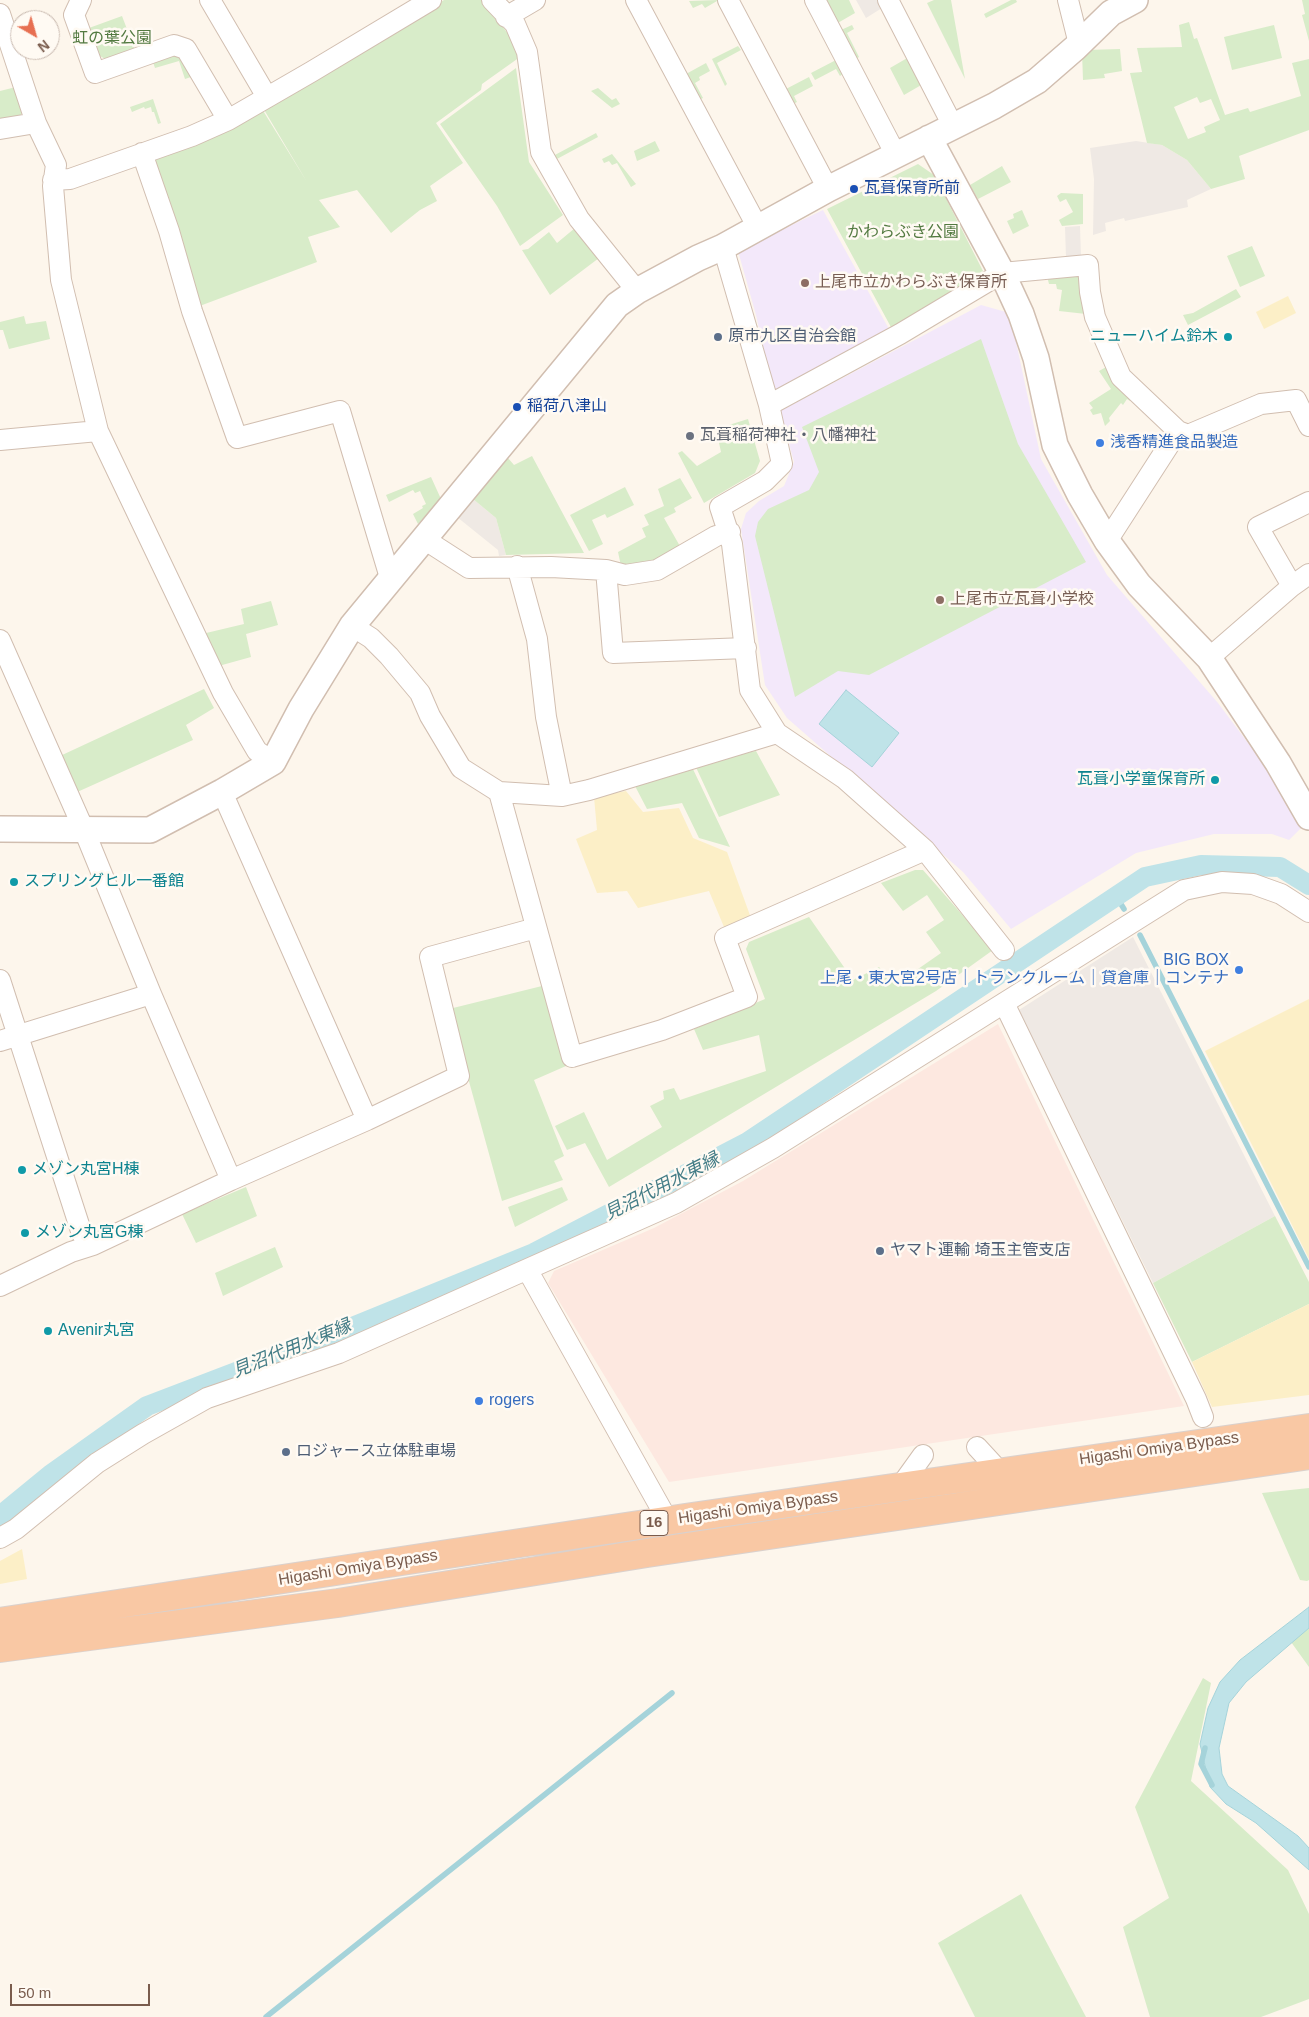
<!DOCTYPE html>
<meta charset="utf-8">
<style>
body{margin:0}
#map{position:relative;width:1309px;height:2017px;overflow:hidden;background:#fdf6ec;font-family:Arial,sans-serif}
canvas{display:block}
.north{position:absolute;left:10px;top:10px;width:50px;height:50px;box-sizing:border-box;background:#fffaf3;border:1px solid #cabbb1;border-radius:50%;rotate:142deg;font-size:14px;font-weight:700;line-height:20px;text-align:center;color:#7a5c4d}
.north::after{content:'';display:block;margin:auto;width:18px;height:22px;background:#e76f51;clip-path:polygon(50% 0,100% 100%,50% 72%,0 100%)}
.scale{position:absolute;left:10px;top:1984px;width:140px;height:22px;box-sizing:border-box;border:2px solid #7a5c4d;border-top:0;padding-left:6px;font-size:15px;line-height:18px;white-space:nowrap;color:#7a5c4d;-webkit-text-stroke:4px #fffaf3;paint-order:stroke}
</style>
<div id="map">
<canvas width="1309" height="2017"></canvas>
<div class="north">N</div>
<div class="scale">50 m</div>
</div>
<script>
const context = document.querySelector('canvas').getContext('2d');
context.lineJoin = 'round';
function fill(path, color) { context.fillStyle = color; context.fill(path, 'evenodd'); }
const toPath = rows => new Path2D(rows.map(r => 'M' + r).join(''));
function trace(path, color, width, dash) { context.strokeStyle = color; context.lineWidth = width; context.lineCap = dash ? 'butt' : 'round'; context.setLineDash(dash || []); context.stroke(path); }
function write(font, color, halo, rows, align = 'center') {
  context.font = font + ' Arial,"Noto Sans JP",sans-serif'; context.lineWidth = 5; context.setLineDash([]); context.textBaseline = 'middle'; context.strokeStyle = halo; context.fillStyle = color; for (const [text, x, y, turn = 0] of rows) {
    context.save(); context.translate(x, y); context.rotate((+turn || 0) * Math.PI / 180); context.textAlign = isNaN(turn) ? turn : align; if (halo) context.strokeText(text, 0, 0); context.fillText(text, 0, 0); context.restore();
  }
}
const commercial = toPath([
 [998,1024,1184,1406,669,1482,548,1283,554,1271,654,1228,743,1181]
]);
const industrial = toPath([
 [856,0,877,0,882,8,866,18],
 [1136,141,1162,145,1187,160,1211,189,1187,200,1188,207,1125,221,1124,218,1105,223,1106,231,1093,235,1094,179,1090,148],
 [1080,226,1081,257,1066,258,1065,227],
 [473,499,496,518,506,555,499,556,498,550,457,517],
 [1133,937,1275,1216,1153,1283,1019,1010]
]);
const education = toPath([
 [823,210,889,329,773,392,756,315,738,251],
 [981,305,1006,312,1015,337,1041,459,1107,575,1218,703,1266,767,1301,828,1289,840,1272,834,1214,834,1136,853,1011,929,963,872,787,718,765,685,741,529,746,513,759,501,784,486,794,462,780,411]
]);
const green = toPath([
 [444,0,482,0,509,35,520,57,482,84,481,90,436,123,463,163,430,186,437,201,420,210,391,233,357,190,319,200,340,227,308,237,317,262,197,307,151,157,262,109,307,182,263,108],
 [718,0,720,7,717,1,705,8,702,4,693,8,689,1],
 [824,0,849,0,855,13,836,24],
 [934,0,951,0,965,79,927,3],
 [1011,0,1016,0,1017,2,986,18,984,14],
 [1302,0,1309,0,1309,41,1302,15,1305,14],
 [122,16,135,50,107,60,100,56,89,28],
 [1189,22,1194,39,1197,38,1225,115,1248,108,1250,112,1301,96,1292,63,1309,59,1309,130,1239,156,1245,179,1211,189,1187,160,1162,145,1147,143,1130,73,1142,72,1137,48,1182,47,1179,25],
 [1197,97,1200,103,1211,99,1220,120,1204,127,1206,132,1188,139,1174,107],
 [852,25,854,29,847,33,859,57,856,59,841,30],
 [1274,25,1282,58,1232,70,1224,37],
 [738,46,741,50,717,63,727,84,725,86,712,59],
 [1120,49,1122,71,1104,74,1105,78,1083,80,1082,52,1086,50],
 [173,55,181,59,191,77,185,79,179,61,155,68,153,62],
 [909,57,923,84,904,95,890,68],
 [836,60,843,74,840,76,836,69,815,80,811,73],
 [706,63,710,71,699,77,700,80,695,83,703,98,699,100,686,74],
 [516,68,529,162,563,215,520,246,497,206,440,124],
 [809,77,813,86,794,96,797,102,791,105,784,90],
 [16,87,24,110,19,118,0,122,0,91],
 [598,88,612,100,616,98,620,104,612,108,591,91],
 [153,99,161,123,158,124,154,112,152,112,151,107,145,109,144,107,132,112,130,107],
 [596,133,598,137,555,160,553,156],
 [655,141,660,151,637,161,634,151],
 [612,154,636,184,631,187,617,163,612,165,609,161,604,163,602,159],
 [918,164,934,175,983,271,976,284,892,329,827,209],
 [1002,166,1011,182,978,199,970,185],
 [1061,193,1083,194,1083,224,1062,226,1059,220,1073,212,1066,199,1060,202,1057,196],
 [1022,210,1029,226,1013,234,1007,221,1014,218,1013,214],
 [575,228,599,258,550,295,522,250,528,249,549,232,557,243],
 [1252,246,1265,276,1240,287,1227,256],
 [1077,273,1083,278,1086,314,1059,311,1062,290,1057,289,1056,284,1049,284,1047,276],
 [1236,289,1241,297,1188,325,1183,315,1193,313],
 [24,316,26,324,46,321,50,339,9,349,3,330,0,330,0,322],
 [981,339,1018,444,1086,562,869,675,838,671,795,697,755,536,758,522,768,509,809,490,819,472,802,427],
 [1108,366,1135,396,1130,401,1127,399,1123,405,1121,403,1109,418,1110,421,1105,426,1101,413,1093,415,1090,410,1093,408,1089,403,1111,389,1099,371],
 [748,419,760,461,755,473,704,503,678,453,682,451,697,466,721,452,716,429],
 [532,456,584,553,506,555,496,518,473,499,508,458,514,465],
 [431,477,441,499,418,524,413,514,423,508,422,506,426,504,420,491,415,493,413,490,389,502,386,495],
 [680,478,692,498,674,508,676,512,664,518,681,548,652,563,621,566,618,552,646,537,642,528,649,525,644,515,664,506,658,489],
 [625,487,634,505,607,518,605,514,592,520,603,544,589,551,570,515],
 [271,601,278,625,246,634,251,657,215,667,202,634,244,624,241,609],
 [204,689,214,708,186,725,193,740,75,793,60,756],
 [756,751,780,795,719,817,694,763],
 [692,767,730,847,699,838,682,803,647,809,635,786],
 [915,870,923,870,993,950,936,991,609,1187,585,1143,567,1150,555,1126,584,1112,607,1160,662,1127,650,1106,664,1099,663,1091,674,1088,680,1100,766,1071,759,1035,703,1050,694,1029,765,999,746,949,749,942,809,917,853,980,879,967,895,985,941,953,926,932,944,920,927,895,903,911,881,883],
 [542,986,566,1066,534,1080,564,1156,554,1161,563,1180,502,1201,449,1009],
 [246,1187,257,1216,196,1243,182,1214],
 [562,1187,568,1200,515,1227,508,1207],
 [1275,1216,1309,1282,1309,1304,1192,1362,1153,1283],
 [275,1247,283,1267,223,1296,215,1273],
 [1309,1488,1309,1580,1307,1581,1300,1580,1262,1493],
 [1309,1628,1309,1667,1291,1642],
 [1203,1678,1211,1683,1191,1781,1288,1870,1309,1914,1309,1999,1261,2017,1150,2017,1123,1927,1169,1898,1135,1807],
 [1021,1894,1086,2017,975,2017,938,1943]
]);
const sand = toPath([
 [1288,296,1296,313,1264,329,1256,312],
 [626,791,643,812,679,808,693,838,727,852,751,918,724,927,709,891,638,908,627,891,597,893,576,839,597,830,594,797],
 [1309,999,1309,1259,1205,1051],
 [1309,1304,1309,1395,1212,1407,1192,1362],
 [22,1549,27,1579,0,1584,0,1561]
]);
const water = toPath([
 [846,690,899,733,872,767,819,724,846,690],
 [1309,1607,1309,1628,1246,1682,1229,1703,1219,1748,1222,1774,1228,1786,1298,1836,1309,1848,1309,1870,1256,1823,1226,1804,1210,1787,1200,1744,1208,1708,1220,1682,1240,1660,1309,1607]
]);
const stream = toPath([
 [1116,896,1124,909],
 [1140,935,1309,1267],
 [1205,1748,1201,1764,1212,1785],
 [266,2017,672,1693]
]);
const canal = toPath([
 [0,1516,50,1475,147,1406,330,1336,534,1253,746,1143,1145,877,1201,865,1280,867,1309,885]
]);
const minor = toPath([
 [81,0,74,15,95,73,174,45,186,49,228,120],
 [210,0,267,97],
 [492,0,515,24,527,52,541,152,579,219,637,291],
 [636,0,758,228],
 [728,0,828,189],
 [815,0,896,155],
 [888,0,953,126],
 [1068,0,1079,44],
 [0,14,36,123,56,165,53,186,61,280,98,431,223,693,257,751,273,762],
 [506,17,535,0],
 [0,129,36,123],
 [142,153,169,231,192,311,237,438,340,411,391,581],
 [53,180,70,179,192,136,228,120,311,72,431,0],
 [723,247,769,405,782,464,765,481,720,507,732,544,750,690,777,733,845,779,925,850,1004,950],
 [769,405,900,334,1002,273,1088,265,1090,292,1095,317,1121,377,1178,431,1188,435,1261,404,1296,400,1309,426],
 [0,440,98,431],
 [424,539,469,568,551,567,606,570,625,575,657,570,716,536,730,532],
 [1107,541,1178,431],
 [517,566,537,639,546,717,562,796],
 [606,570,613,653,746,648],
 [1292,586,1258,527,1309,502],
 [352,626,371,638,389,656,420,693,430,716,461,768,499,792,562,796,589,790,777,733],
 [0,640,84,830,151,994,231,1180],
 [1209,658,1292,586,1309,574],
 [222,792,367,1120],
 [499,792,572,1057,662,1030,747,997,725,938,925,850],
 [0,980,82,1234,93,1245],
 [1004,1003,1196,1399,1203,1417],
 [0,1041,151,994],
 [528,1271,668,1521],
 [0,1286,71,1252,93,1245,231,1180,367,1120,459,1076,430,957,536,928],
 [977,1447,1000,1472],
 [900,1487,923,1455],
 [0,1538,16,1529,97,1463,143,1434,207,1398,339,1353,676,1203,773,1148,1184,890,1222,882,1253,884,1281,894,1309,912]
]);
const tertiary = toPath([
 [929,138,1002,273,1021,314,1036,358,1055,445,1080,495,1107,541,1139,585,1209,658,1278,763,1309,817],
 [0,829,150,830,222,792,273,762,301,709,352,626,617,305,637,291,698,258,723,247,828,189,994,106,1037,81,1075,48,1111,13,1135,0]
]);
const trunk = toPath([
 [0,1622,685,1518,1309,1428],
 [0,1648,338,1603,647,1553,1309,1455]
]);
const markers = [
 [854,189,5,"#1a4fb4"],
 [805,283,5,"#8d6e63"],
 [718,337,5,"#5c6f8a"],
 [1228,337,5,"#0f9aa8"],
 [517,407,5,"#1a4fb4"],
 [690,436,5,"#6b7280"],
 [1100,443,5,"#3f7fe0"],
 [940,600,5,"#8d6e63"],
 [1215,780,5,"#0f9aa8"],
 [14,882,5,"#0f9aa8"],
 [1239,970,5,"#3f7fe0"],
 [22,1170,5,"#0f9aa8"],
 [25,1233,5,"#0f9aa8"],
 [880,1251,5,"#5c6f8a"],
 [48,1331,5,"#0f9aa8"],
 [479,1401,5,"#3f7fe0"],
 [286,1452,5,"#5c6f8a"]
];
const shields = [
 [654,1523,28]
];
const shieldNames = [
 ["16",654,1523]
];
const parkNames = [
 ["虹の葉公園",112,39],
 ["かわらぶき公園",903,233]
];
const transitNames = [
 ["瓦葺保育所前",864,189],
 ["稲荷八津山",527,407]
];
const educationNames = [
 ["上尾市立かわらぶき保育所",815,283],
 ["上尾市立瓦葺小学校",950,600]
];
const serviceNames = [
 ["原市九区自治会館",728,337],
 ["ヤマト運輸 埼玉主管支店",890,1251],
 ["ロジャース立体駐車場",296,1452]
];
const cultureNames = [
 ["ニューハイム鈴木",1218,337,"right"],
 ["瓦葺小学童保育所",1205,780,"right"],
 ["スプリングヒル一番館",24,882],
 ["メゾン丸宮H棟",32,1170],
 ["メゾン丸宮G棟",35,1233],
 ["Avenir丸宮",58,1331]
];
const worshipNames = [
 ["瓦葺稲荷神社・八幡神社",700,436]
];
const shopNames = [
 ["浅香精進食品製造",1110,443],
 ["BIG BOX",1229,961,"right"],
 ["上尾・東大宮2号店｜トランクルーム｜貸倉庫｜コンテナ",1229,979,"right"],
 ["rogers",489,1401]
];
const streetNames = [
 ["Higashi Omiya Bypass",1159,1449,-8],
 ["Higashi Omiya Bypass",758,1508,-8],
 ["Higashi Omiya Bypass",358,1568,-9]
];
const waterNames = [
 ["見沼代用水東縁",662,1187,-27],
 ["見沼代用水東縁",292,1349,-22]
];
fill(commercial, '#fde8e0');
fill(industrial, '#efe9e4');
fill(education, '#f3e8fa');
fill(green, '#d8ecc9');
fill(sand, '#fcefc7');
fill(water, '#bfe3e8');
trace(water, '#a5d3da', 1);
trace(stream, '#a5d3da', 5.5);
trace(canal, '#bfe3e8', 20);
trace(minor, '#d1beb0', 22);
trace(tertiary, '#d1beb0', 28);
trace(trunk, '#dad1cd', 30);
trace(minor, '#fff', 20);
trace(tertiary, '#fff', 25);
trace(trunk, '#f9c8a4', 28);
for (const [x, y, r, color] of markers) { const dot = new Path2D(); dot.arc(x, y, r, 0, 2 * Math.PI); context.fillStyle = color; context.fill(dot); trace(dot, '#fffaf3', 2); }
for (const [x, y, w] of shields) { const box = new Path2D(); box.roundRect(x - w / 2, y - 12.5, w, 25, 4); context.fillStyle = '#fffaf3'; context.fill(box); trace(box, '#7a5c4d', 1); }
write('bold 15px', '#7a5c4d', null, shieldNames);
write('16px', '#537a41', '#fffaf3', parkNames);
write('16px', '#164399', '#fffaf3', transitNames, 'left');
write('16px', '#785e54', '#fffaf3', educationNames, 'left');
write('16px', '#4e5e75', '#fffaf3', serviceNames, 'left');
write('16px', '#0d838f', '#fffaf3', cultureNames, 'left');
write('16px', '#5b616d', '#fffaf3', worshipNames, 'left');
write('16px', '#366cbe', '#fffaf3', shopNames, 'left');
write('16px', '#7a5c4d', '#fffaf3', streetNames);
write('italic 18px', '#437c86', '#fffaf3', waterNames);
</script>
